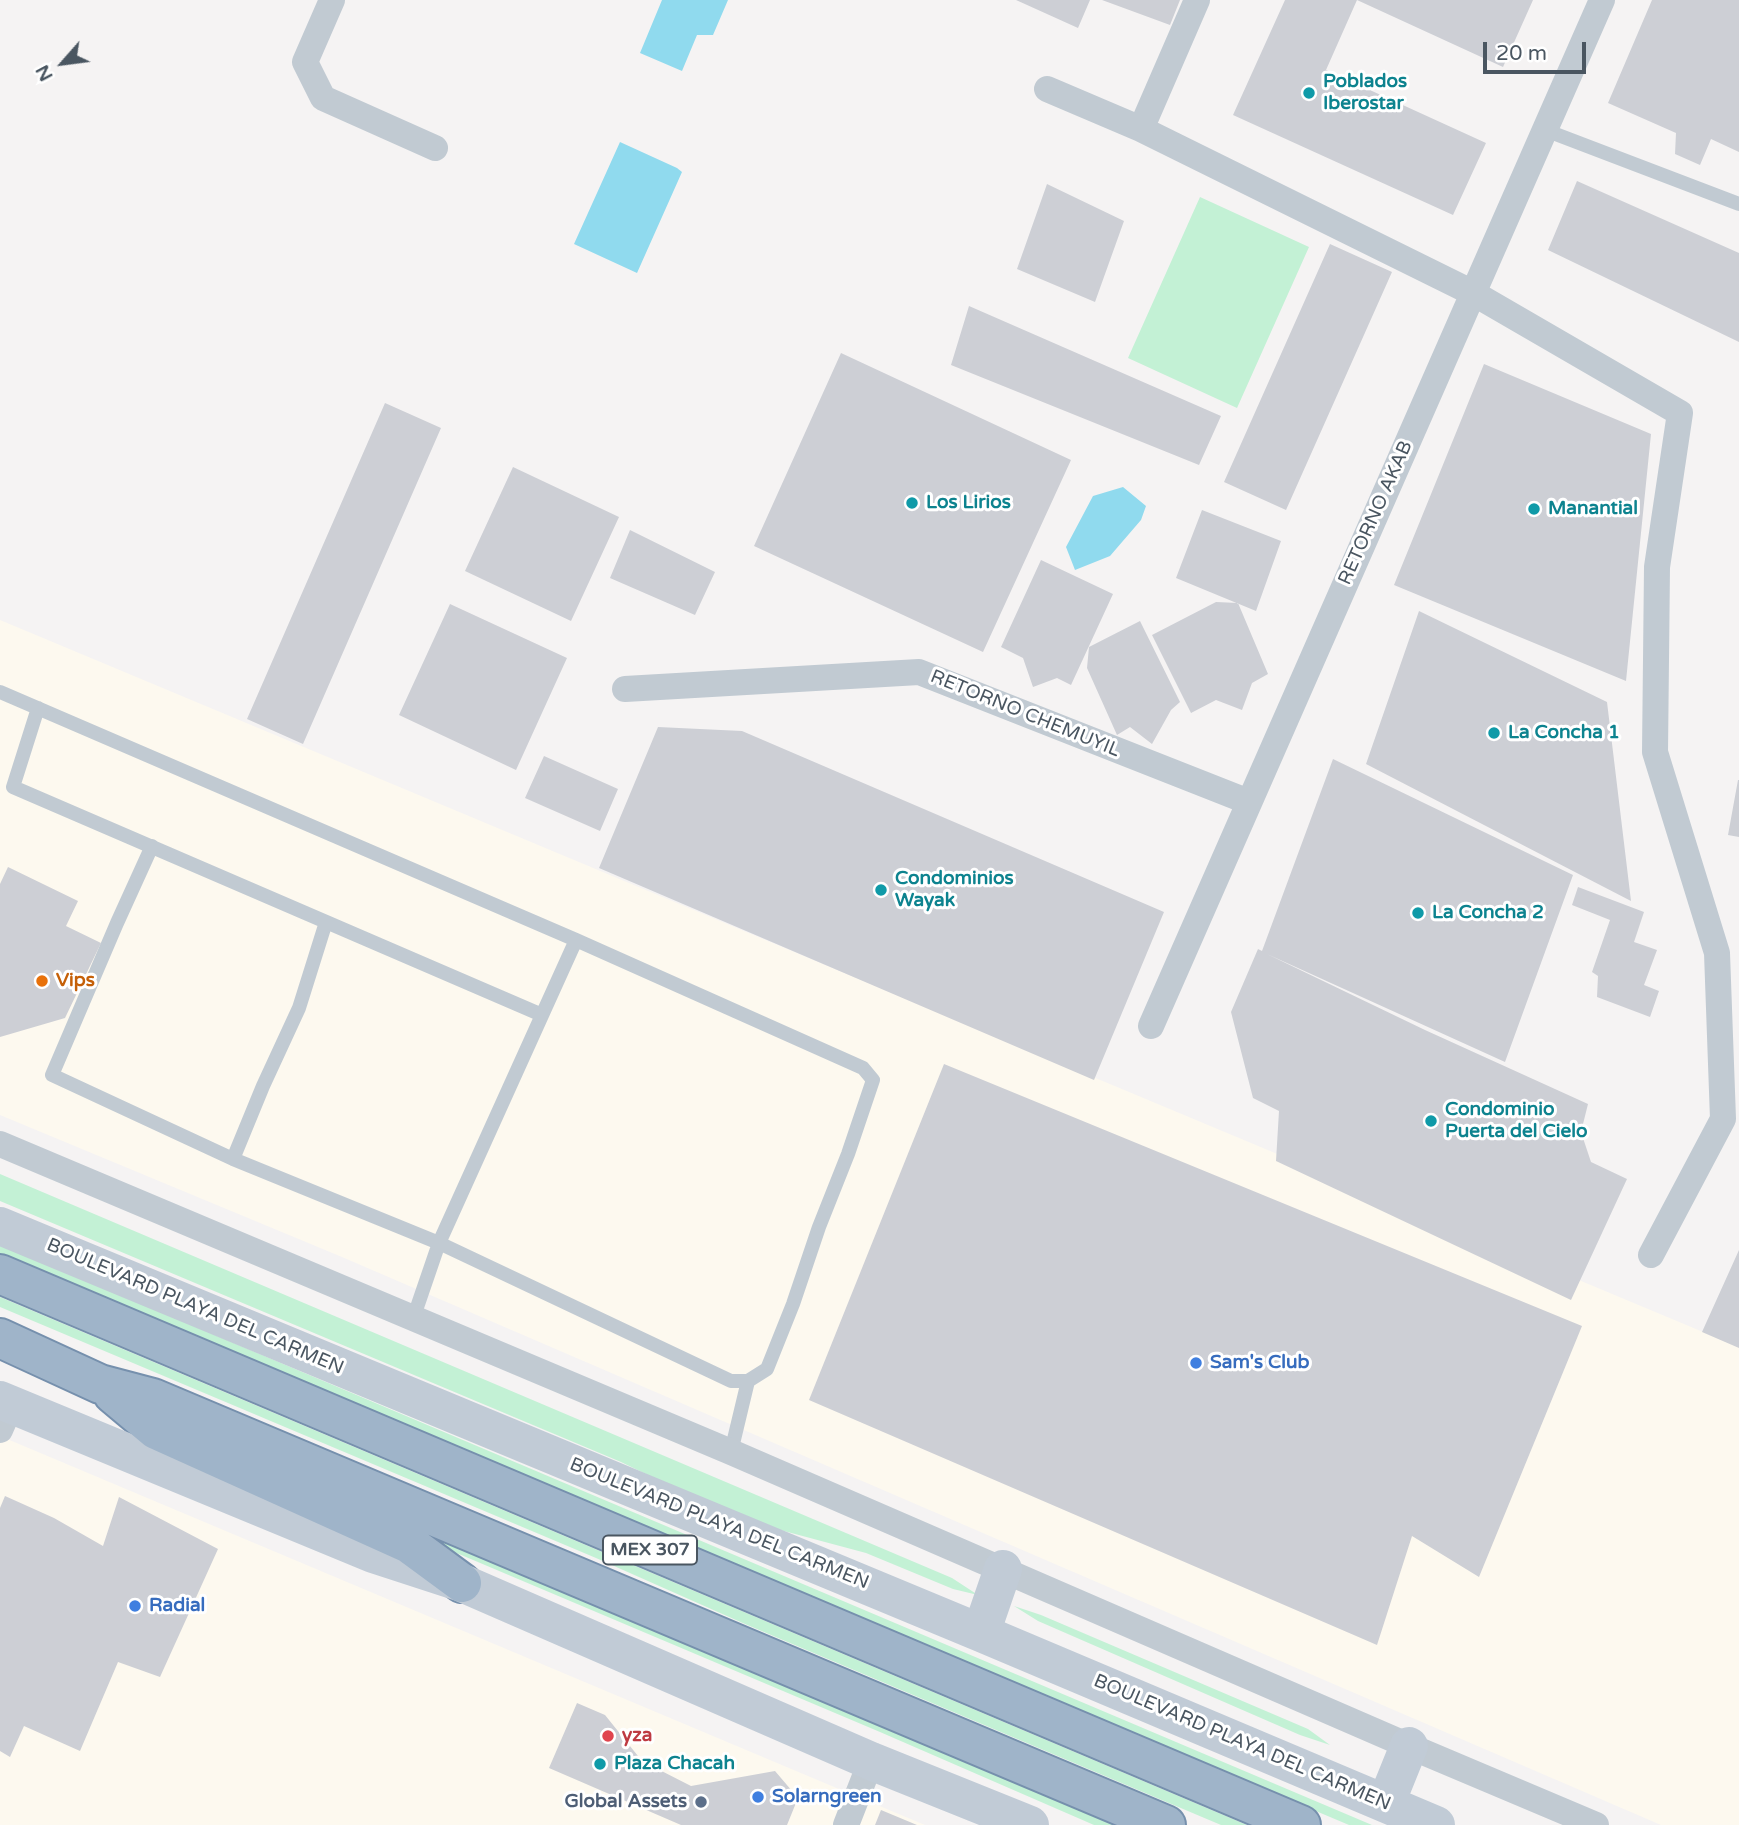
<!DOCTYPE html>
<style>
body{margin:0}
#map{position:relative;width:1739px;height:1825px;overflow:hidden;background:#f5f3f3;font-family:"Varela Round",sans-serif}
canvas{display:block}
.north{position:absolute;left:28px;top:28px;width:70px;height:70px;-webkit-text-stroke:5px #fff;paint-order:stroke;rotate:242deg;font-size:19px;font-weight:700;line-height:28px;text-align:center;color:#4a5661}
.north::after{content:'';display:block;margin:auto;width:24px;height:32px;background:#4a5661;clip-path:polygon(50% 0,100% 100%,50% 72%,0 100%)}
.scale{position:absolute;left:1483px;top:42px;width:103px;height:32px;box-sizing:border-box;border:4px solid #4a5661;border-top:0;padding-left:9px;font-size:21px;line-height:24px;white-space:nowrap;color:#4a5661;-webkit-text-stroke:5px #fff;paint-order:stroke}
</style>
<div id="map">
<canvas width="1739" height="1825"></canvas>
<div class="north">N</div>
<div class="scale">20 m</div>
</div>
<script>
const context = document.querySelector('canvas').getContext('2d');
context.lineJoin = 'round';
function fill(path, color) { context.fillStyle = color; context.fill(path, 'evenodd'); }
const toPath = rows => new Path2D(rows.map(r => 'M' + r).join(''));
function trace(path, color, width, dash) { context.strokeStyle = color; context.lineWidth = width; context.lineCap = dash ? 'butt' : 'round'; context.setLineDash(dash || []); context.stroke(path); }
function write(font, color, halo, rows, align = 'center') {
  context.font = font + ' "Varela Round",sans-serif'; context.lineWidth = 6; context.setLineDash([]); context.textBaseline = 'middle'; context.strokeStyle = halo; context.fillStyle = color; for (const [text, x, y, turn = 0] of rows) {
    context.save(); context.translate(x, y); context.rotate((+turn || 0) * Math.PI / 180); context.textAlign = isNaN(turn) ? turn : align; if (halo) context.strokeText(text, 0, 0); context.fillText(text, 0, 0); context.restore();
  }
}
const commercial = toPath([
 [0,620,1739,1347,1739,1825,1661,1825,342,1257,0,1115],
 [0,1436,827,1784,925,1825,0,1825]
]);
const green = toPath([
 [1200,197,1309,247,1237,408,1128,358],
 [0,1174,952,1578,978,1595,953,1589,866,1553,769,1527,679,1490,621,1462,0,1201],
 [0,1244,1372,1825,1349,1825,0,1256],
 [0,1297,1247,1825,1221,1825,745,1624,596,1558,0,1307],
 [348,1497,1124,1825,1094,1825,880,1732,343,1505],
 [1014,1606,1041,1615,1308,1729,1330,1745,1300,1735,1038,1621]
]);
const water = toPath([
 [662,0,728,0,713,35,697,35,682,71,640,53],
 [620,142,677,168,682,172,637,273,574,244],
 [1123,487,1146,506,1141,520,1110,556,1075,570,1066,547,1093,496]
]);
const building = toPath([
 [1016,0,1090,0,1078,28],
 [1102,0,1180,0,1170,25],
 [1285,0,1533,0,1503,67,1357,0,1326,70,1486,143,1453,215,1233,115],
 [1652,0,1739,0,1739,152,1711,139,1700,165,1675,154,1676,133,1608,103],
 [1577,181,1739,253,1739,342,1548,250],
 [1047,184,1124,221,1095,302,1017,269],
 [1330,244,1392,272,1286,510,1224,482],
 [969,306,1221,416,1199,465,951,365],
 [841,353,1071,460,983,652,754,546],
 [1484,364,1651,434,1626,681,1394,585],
 [385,403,441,428,303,744,247,719],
 [513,467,619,517,571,621,465,571],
 [1202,510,1281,541,1256,611,1176,578],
 [630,530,715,572,695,615,610,578],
 [1041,560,1113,594,1071,685,1057,678,1033,687,1023,658,1001,647],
 [1216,602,1238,603,1268,674,1252,683,1242,710,1216,700,1191,713,1152,635],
 [450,604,567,658,516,770,399,715],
 [1419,611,1607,702,1631,901,1366,764],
 [1140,621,1180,702,1171,710,1152,744,1130,727,1117,735,1087,668,1089,647],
 [658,727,742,731,1164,912,1094,1080,599,868],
 [544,756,618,789,600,831,525,798],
 [1333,759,1573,875,1505,1062,1267,954,1425,1030,1588,1104,1581,1132,1591,1162,1627,1179,1571,1300,1276,1161,1279,1111,1253,1098,1231,1012,1258,949,1262,951],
 [1738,780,1739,780,1739,837,1728,835],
 [8,867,78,901,66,926,101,943,65,1018,0,1037,0,884],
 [1578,887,1644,912,1634,942,1657,950,1644,985,1659,991,1650,1017,1597,997,1598,976,1592,972,1610,920,1572,905],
 [944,1064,1582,1326,1479,1577,1412,1536,1377,1645,809,1400],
 [1739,1250,1739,1348,1702,1332],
 [5,1496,54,1518,103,1546,119,1497,218,1549,160,1677,118,1662,80,1751,24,1726,10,1757,0,1751,0,1508],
 [577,1703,605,1715,642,1761,691,1786,775,1771,798,1798,787,1825,681,1825,549,1768],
 [881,1810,917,1825,875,1825]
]);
const service = toPath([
 [1545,130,1739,204],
 [0,692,576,940,863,1068,873,1080,848,1154,819,1227,793,1304,767,1369,748,1381,731,1381,439,1243,233,1159,52,1075,117,923,152,846],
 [38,708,13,787,542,1015],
 [233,1159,263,1086,299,1008,326,922],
 [413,1319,439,1243,576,940],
 [731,1452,748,1381]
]);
const minor = toPath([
 [332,0,305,62,323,98,435,148],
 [1047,89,1141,129,1473,293,1680,413,1657,567,1655,752,1717,953,1723,1119,1651,1255],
 [1141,129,1197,0],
 [625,689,919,672,1249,802],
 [1151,1026,1602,0],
 [0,1144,731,1452,1409,1746,1596,1825],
 [0,1430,11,1405],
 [846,1825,871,1761]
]);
const secondary = toPath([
 [0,1226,981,1633,1436,1825],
 [0,1400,373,1554,462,1583,871,1761,1030,1825],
 [981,1633,1003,1569],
 [1386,1803,1409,1746]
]);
const trunk = toPath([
 [0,1274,1301,1825],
 [0,1338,100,1384,153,1398,1166,1825],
 [113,1394,156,1430,409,1544,462,1583]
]);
const markers = [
 [1309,93,7,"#0f9aa8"],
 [912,503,7,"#0f9aa8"],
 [1534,509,7,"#0f9aa8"],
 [1494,733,7,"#0f9aa8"],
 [881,890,7,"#0f9aa8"],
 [1418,913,7,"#0f9aa8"],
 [42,981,7,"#e8710a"],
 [1431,1121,7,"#0f9aa8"],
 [1196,1363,7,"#3f7fe0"],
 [135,1606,7,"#3f7fe0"],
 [608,1736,7,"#e0444e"],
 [600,1764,7,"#0f9aa8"],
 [758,1797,7,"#3f7fe0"],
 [701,1802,7,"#5c6f8a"]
];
const shields = [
 [650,1550,94]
];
const shieldNames = [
 ["MEX 307",650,1550]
];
const cultureNames = [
 ["Poblados",1323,82],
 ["Iberostar",1323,104],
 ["Los Lirios",926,503],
 ["Manantial",1548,509],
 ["La Concha 1",1508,733],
 ["Condominios",895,879],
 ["Wayak",895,901],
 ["La Concha 2",1432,913],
 ["Condominio",1445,1110],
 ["Puerta del Cielo",1445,1132],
 ["Plaza Chacah",614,1764]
];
const streetNames = [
 ["RETORNO AKAB",1376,513,-66],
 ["RETORNO CHEMUYIL",1025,714,22],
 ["BOULEVARD PLAYA DEL CARMEN",195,1307,23],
 ["BOULEVARD PLAYA DEL CARMEN",719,1524,22],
 ["BOULEVARD PLAYA DEL CARMEN",1242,1743,23]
];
const foodNames = [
 ["Vips",56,981]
];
const shopNames = [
 ["Sam's Club",1210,1363],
 ["Radial",149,1606],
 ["Solarngreen",772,1797]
];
const healthNames = [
 ["yza",622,1736]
];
const serviceNames = [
 ["Global Assets",687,1802]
];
fill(commercial, '#fdf9ef');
fill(green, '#c3f1d5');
fill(water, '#90daee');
fill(building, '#cdcfd5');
trace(trunk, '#7690ad', 42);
trace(service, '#c1cad2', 14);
trace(minor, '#c1cad2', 26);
trace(secondary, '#c1cbd6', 38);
trace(trunk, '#9fb4c9', 38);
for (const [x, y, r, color] of markers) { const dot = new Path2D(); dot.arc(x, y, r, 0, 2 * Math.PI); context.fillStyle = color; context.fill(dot); trace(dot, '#fff', 2.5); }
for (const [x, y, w] of shields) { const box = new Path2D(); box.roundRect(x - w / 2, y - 14.5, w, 29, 5); context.fillStyle = '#fff'; context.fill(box); trace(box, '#4a5661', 2); }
write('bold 18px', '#4a5661', null, shieldNames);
write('bold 19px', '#0d838f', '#fff', cultureNames, 'left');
write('19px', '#4a5661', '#fff', streetNames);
write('bold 19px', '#c56008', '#fff', foodNames, 'left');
write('bold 19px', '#366cbe', '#fff', shopNames, 'left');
write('bold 19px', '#be3a42', '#fff', healthNames, 'left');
write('bold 19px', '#4e5e75', '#fff', serviceNames, 'right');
</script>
